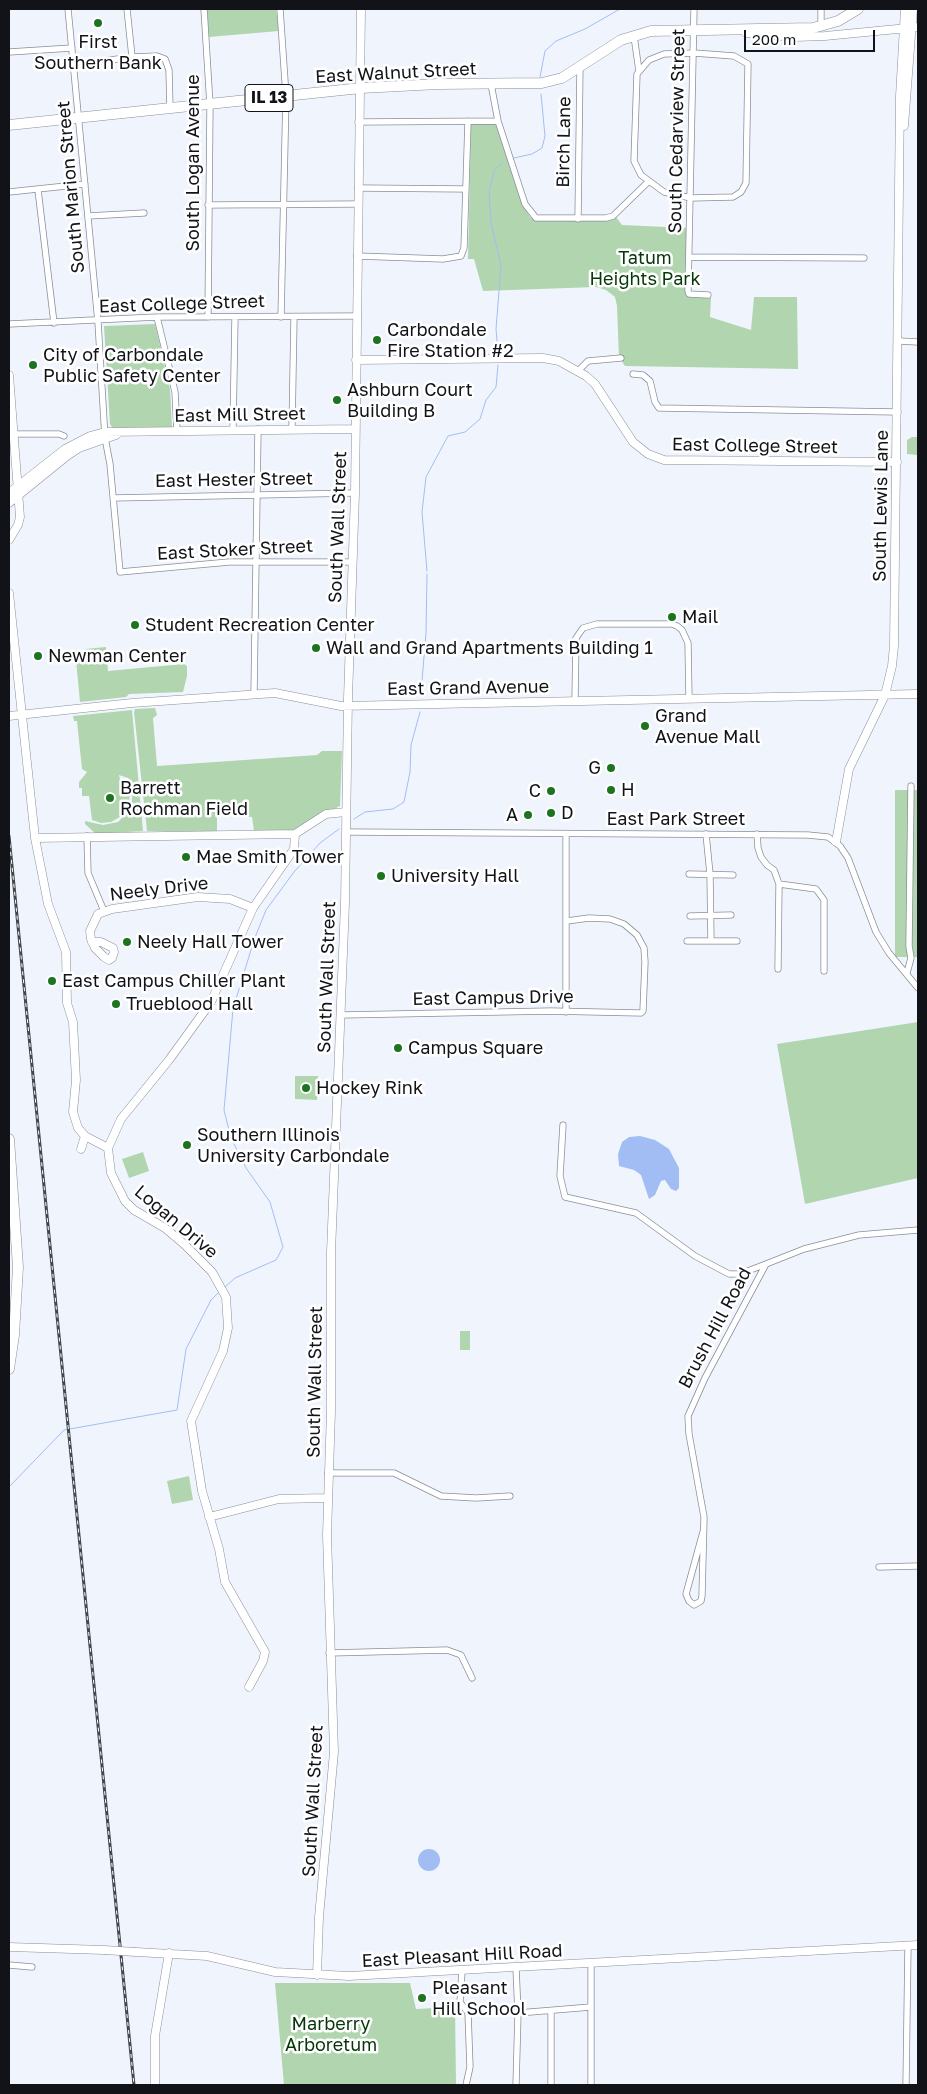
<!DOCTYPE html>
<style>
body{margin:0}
#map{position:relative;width:927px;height:2094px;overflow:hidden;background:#f0f5fd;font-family:"Golos Text",sans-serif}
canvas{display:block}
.frame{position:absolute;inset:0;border:10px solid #111318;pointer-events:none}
.scale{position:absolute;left:744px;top:30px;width:131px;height:22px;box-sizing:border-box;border:2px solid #111318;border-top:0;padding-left:6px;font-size:15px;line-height:18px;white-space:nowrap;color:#111318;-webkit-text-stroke:4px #fff;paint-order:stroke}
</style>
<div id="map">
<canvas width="927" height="2094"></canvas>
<div class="frame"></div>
<div class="scale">200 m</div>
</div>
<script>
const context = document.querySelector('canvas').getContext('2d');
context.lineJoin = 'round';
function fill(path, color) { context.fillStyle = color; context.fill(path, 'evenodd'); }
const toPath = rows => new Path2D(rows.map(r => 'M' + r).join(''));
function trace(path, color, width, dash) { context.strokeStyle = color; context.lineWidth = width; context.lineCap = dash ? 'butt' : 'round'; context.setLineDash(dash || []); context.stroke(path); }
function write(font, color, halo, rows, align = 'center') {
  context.font = font + ' "Golos Text",sans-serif'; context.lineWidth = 5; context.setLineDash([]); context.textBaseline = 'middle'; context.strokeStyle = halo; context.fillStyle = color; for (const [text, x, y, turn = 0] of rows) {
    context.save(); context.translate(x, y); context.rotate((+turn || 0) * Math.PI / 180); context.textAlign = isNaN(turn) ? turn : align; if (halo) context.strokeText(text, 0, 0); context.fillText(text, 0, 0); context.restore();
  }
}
const green = toPath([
 [207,9,276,9,279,31,209,37],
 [471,124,496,124,523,205,530,217,536,221,588,221,608,220,616,217,622,225,688,228,685,292,687,297,711,298,710,317,751,330,754,297,797,297,798,369,625,366,619,357,617,306,615,297,606,290,596,287,483,291,474,259,468,259],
 [155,324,170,389,172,427,113,429,110,424,104,326],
 [912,437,918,437,918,455,907,454,907,440],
 [106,647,108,671,184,664,187,666,187,676,183,692,129,694,126,697,80,702,76,660,83,659,85,649],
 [155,708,157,715,153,718,157,766,317,755,322,751,342,751,340,806,293,830,254,831,252,817,238,816,230,811,217,811,217,832,147,831,134,712,135,709],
 [132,710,143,831,96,834,85,824,85,821,103,825,118,822,131,809,133,788,128,778,119,775,120,779,128,779,130,786,129,807,125,814,111,822,101,823,92,820,89,796,82,796,82,788,79,788,79,782,87,772,82,769,77,721,74,721,73,716],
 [895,790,918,790,918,957,895,957],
 [918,1022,918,1178,805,1204,777,1044],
 [295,1076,318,1076,317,1100,295,1099],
 [143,1152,149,1171,129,1178,122,1159],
 [460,1331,470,1331,470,1350,460,1350],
 [189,1476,193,1500,172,1504,167,1481],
 [275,1983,410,1983,416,2009,455,2007,456,2085,284,2085]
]);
const water = toPath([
 [640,1136,655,1140,669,1149,679,1168,679,1188,676,1191,671,1189,665,1180,661,1181,655,1195,649,1199,641,1175,634,1170,619,1166,618,1154,622,1142,629,1137],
 '418 1860a11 11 0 1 1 22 0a11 11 0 1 1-22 0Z'
]);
const stream = toPath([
 [540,77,545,51,556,41,585,29,620,9],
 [514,158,532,154,542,148,545,136,541,94],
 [498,354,496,329,501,266,491,222,489,192,494,171,503,162],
 [427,571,422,512,426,477,448,436,465,432,480,419,486,400,496,387,498,365],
 [421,693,426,633,427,574],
 [354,819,365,812,393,809,404,802,410,772,411,745,420,712],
 [224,1288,235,1278,276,1260,283,1247,270,1202,246,1168,231,1138,224,1110,233,1009,254,940,266,910,294,872,320,843,339,829],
 [9,1487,64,1430,177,1410,186,1349,211,1300,219,1292]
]);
const street = toPath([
 [68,9,98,322,105,438,110,464,120,572,229,562,351,562],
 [127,9,132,57,157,56,165,59,169,70,170,109],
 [204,9,210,105,208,317],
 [280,9,286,96,281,317],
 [694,9,688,291,689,294,708,295],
 [821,26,821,9],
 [634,36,639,71],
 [9,52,72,48],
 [694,53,734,56,748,64,746,183,741,192,733,197,691,198,664,192,641,175,634,161,637,74,649,60,664,54,694,53],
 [74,65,132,57],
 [491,84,498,121,525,204,536,218,606,218,613,216,648,182],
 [358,122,498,121],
 [358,188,466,189],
 [38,190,54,323],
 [9,192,85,184],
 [208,205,358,204],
 [88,216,144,213],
 [578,219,580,67],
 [357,256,443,259,461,256,464,248,468,121],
 [689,257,864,258],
 [157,317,175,392,177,431],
 [9,324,157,317,356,316],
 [899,341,918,342],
 [578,371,588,361,621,358],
 [633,374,643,375,650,381,655,402,659,408,898,412],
 [292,428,294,317],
 [233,429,235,317],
 [15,434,59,434,64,436],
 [113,498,355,493],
 [254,693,258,429],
 [575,701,576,638,583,628,597,624,672,624,677,626,682,630,688,643,689,699],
 [346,832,808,835,828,837,840,846,848,858,876,932,889,953,918,988],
 [566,834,566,1012],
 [706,834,710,874,711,941],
 [757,834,758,848,761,857,767,865,774,870,779,884,778,969],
 [87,836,88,873,104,911],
 [689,874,733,875],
 [779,884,816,889,824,900,824,971],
 [690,916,731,915],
 [687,941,737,941],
 [907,973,911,958,909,946,911,786],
 [341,1015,551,1011,641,1013,643,1011,645,962,644,948,637,935,624,924,610,919,589,918,567,921],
 [563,1125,560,1176,565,1197,636,1213,695,1256,729,1274,740,1274,766,1264],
 [328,1473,394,1473,441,1496,476,1498,510,1496],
 [703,1532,686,1594,689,1601,694,1605,701,1601,702,1596,704,1517,689,1434,688,1416,705,1378,766,1264,804,1249,859,1235,918,1230],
 [879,1567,918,1566],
 [329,1653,447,1650,461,1655,472,1678],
 [9,1965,32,1967],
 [516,1968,518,2013,516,2085],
 [462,1971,460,2002,468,2013,470,2067,466,2085],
 [518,2013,591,2007],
 [551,2085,551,2011],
 [591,2085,591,1964],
 [906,2085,908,1946]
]);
const secondary = toPath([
 [746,33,795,37,825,36,918,27],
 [904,126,913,9],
 [356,360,543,358,559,361,586,376,595,384,633,442,648,454,664,460,897,462],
 [9,375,20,517,18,525,9,540],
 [9,493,65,449,90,436,105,432,355,429],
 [9,503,67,456,79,448,116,435],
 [9,593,35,838,48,904,66,952,67,1003,73,1022,76,1080,73,1112,78,1128,85,1136,108,1148],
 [9,716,132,703,275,693,341,706,918,694],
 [35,838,295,834],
 [836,842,849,769,885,695,892,666,894,646,900,96,905,9],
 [92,942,101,942,113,948,114,952,112,958,109,960,104,957,95,948,91,939,90,931,98,914,112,909,198,897,230,899,253,908],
 [81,1149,85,1136],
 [209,1517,279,1499,327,1498],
 [249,1687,263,1661,265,1652,225,1582,219,1549,202,1491,191,1421,223,1351,228,1328,226,1297,212,1272,184,1244,165,1228,134,1210,125,1201,111,1173,108,1148,121,1119,169,1060,211,1002,253,908,294,849,295,834,326,814,346,812],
 [9,1947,104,1950],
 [136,1952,207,1956,275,1972,349,1976,918,1945],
 [317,1975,319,1917,334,1752,327,1535,331,1411,331,1252,345,903,348,698,355,493,361,9],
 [155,2085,155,2036,169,1953]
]);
const highway = toPath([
 [9,125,361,88,438,84,542,83,562,78,621,40,651,31,813,28,838,21,858,9],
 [9,1139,18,1267,14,1335,9,1369]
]);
const rail = toPath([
 [9,836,134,2085]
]);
const secondaryBridge = toPath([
 [104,1950,136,1952]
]);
const markers = [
 [98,23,5,"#1d7420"],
 [377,340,5,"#1d7420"],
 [33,365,5,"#1d7420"],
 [337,400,5,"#1d7420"],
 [672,617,5,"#1d7420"],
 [135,625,5,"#1d7420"],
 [316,648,5,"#1d7420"],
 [38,656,5,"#1d7420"],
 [645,726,5,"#1d7420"],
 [611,768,5,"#1d7420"],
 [611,790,5,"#1d7420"],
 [551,791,5,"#1d7420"],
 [110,798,5,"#1d7420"],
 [551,813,5,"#1d7420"],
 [528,815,5,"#1d7420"],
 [186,857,5,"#1d7420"],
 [381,876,5,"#1d7420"],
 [127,942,5,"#1d7420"],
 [52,981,5,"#1d7420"],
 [116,1004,5,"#1d7420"],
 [398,1048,5,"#1d7420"],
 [306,1088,5,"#1d7420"],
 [187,1145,5,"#1d7420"],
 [422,1998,5,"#1d7420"]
];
const shields = [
 [269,98,48]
];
const shieldNames = [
 ["IL 13",269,98]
];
const poiNames = [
 ["First",98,42,"center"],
 ["Southern Bank",98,63,"center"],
 ["Carbondale",387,330],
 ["Fire Station #2",387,351],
 ["City of Carbondale",43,355],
 ["Public Safety Center",43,376],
 ["Ashburn Court",347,390],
 ["Building B",347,411],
 ["Mail",682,617],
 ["Student Recreation Center",145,625],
 ["Wall and Grand Apartments Building 1",326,648],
 ["Newman Center",48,656],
 ["Grand",655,716],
 ["Avenue Mall",655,737],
 ["G",601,768,"right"],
 ["Barrett",120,788],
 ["Rochman Field",120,809],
 ["H",621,790],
 ["C",541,791,"right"],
 ["D",561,813],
 ["A",518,815,"right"],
 ["Mae Smith Tower",196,857],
 ["University Hall",391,876],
 ["Neely Hall Tower",137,942],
 ["East Campus Chiller Plant",62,981],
 ["Trueblood Hall",126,1004],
 ["Campus Square",408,1048],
 ["Hockey Rink",316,1088],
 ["Southern Illinois",197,1135],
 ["University Carbondale",197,1156],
 ["Pleasant",432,1988],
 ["Hill School",432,2009]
];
const streetNames = [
 ["East Walnut Street",396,73,-3],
 ["South Cedarview Street",677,131,-89],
 ["Birch Lane",564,142,-89],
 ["South Logan Avenue",193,163,-90],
 ["South Marion Street",71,187,-95],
 ["East College Street",182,304,-2],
 ["East Mill Street",240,415,-1],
 ["East College Street",755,446,1],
 ["East Hester Street",234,480,-1],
 ["South Lewis Lane",881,506,-89],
 ["South Wall Street",338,527,-88],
 ["East Stoker Street",235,550,-3],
 ["East Grand Avenue",468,688,-1],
 ["East Park Street",676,819],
 ["Neely Drive",159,889,-7],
 ["South Wall Street",327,977,-88],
 ["East Campus Drive",493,998,-1],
 ["Logan Drive",176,1222,40],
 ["Brush Hill Road",715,1328,-62],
 ["South Wall Street",315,1382,-89],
 ["South Wall Street",313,1801,-87],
 ["East Pleasant Hill Road",462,1956,-3]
];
const parkNames = [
 ["Tatum",645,258],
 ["Heights Park",645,279],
 ["Marberry",331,2024],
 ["Arboretum",331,2045]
];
fill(green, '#b1d5af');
fill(water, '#a2bdf3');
trace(stream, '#a2bdf3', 1);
trace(street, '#888e9b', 7);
trace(secondary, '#888e9b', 9);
trace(highway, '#888e9b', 11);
trace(street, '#fff', 5.5);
trace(secondary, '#fff', 8);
trace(highway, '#fff', 10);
trace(rail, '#43464c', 3);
trace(rail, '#fff', 1, [4]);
trace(secondaryBridge, '#888e9b', 9, []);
trace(secondaryBridge, '#fff', 8);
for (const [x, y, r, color] of markers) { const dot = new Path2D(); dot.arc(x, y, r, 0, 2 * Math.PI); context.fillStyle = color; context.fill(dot); trace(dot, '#fff', 2); }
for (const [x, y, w] of shields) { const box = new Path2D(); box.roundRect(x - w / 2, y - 13.5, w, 27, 4); context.fillStyle = '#fff'; context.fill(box); trace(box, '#111318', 1); }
write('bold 16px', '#111318', null, shieldNames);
write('18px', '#111318', '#fff', poiNames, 'left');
write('18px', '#111318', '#fff', streetNames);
write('18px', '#053708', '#fff', parkNames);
</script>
